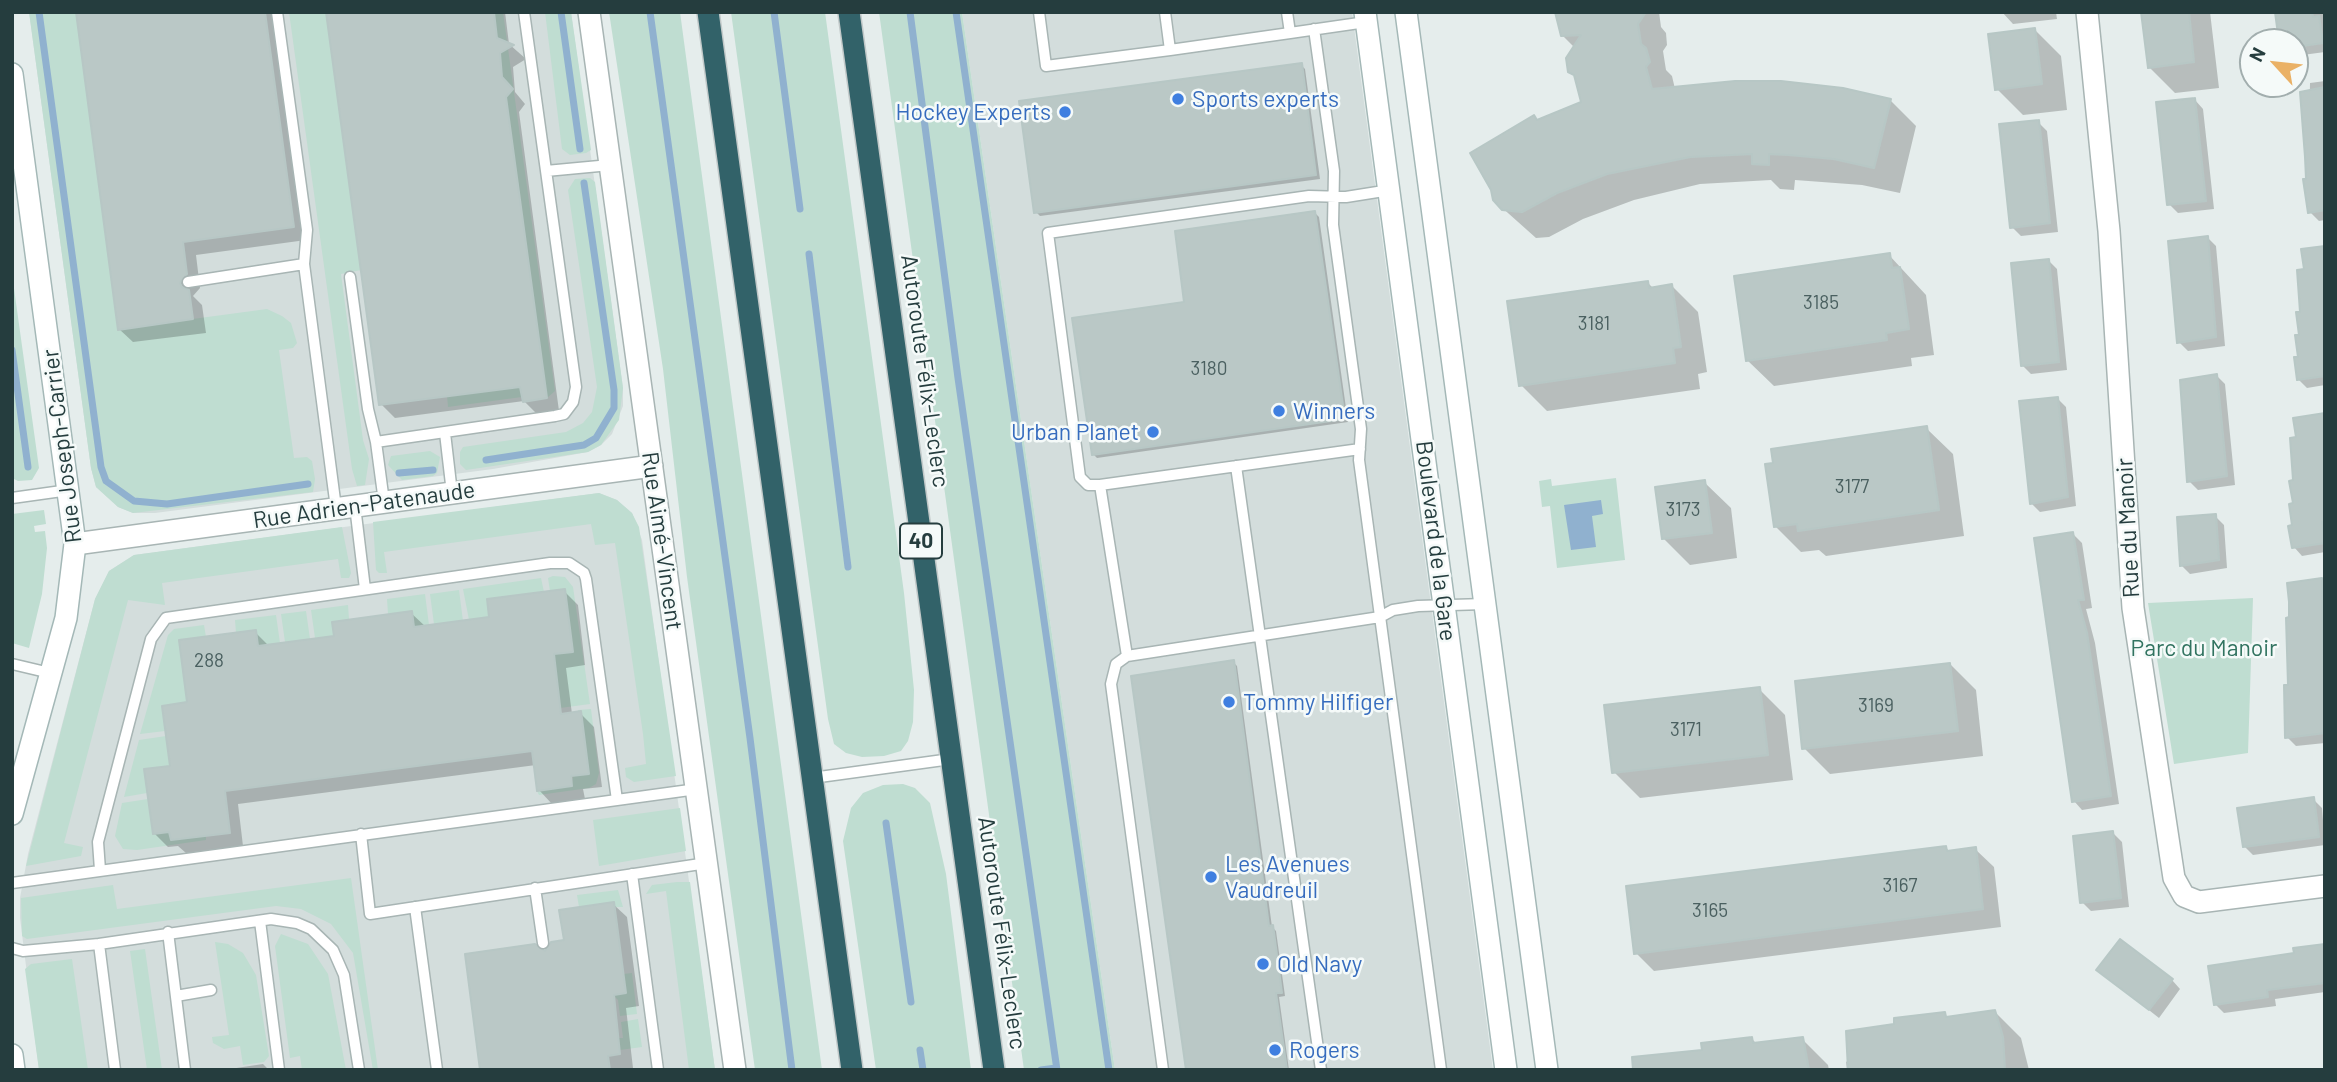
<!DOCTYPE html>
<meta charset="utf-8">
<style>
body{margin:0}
#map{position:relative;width:2337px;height:1082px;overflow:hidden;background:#e5edec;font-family:Barlow,sans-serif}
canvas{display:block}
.frame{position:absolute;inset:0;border:14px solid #253d3e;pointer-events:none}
.north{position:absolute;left:2239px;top:28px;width:70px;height:70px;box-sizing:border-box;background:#f5faf9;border:2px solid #a2aeae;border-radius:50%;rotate:297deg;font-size:19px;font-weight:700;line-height:28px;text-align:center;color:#253d3e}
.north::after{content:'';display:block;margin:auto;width:24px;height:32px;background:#eab166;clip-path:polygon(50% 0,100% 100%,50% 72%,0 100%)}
</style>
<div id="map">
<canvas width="2337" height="1082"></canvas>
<div class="frame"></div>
<div class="north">N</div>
</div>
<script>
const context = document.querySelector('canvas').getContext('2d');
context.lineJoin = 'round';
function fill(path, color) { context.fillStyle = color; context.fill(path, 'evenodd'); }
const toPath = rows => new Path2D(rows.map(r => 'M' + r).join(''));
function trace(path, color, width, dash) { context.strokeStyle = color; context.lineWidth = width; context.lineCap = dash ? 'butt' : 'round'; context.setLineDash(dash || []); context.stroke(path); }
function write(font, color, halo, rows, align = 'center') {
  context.font = font + ' Barlow,sans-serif'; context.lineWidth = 5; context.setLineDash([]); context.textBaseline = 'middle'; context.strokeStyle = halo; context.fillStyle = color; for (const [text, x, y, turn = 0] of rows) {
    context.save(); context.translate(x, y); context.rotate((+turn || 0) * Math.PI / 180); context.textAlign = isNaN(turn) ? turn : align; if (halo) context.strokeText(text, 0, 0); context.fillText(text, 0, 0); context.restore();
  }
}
const built = toPath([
 [29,12,571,12,623,388,623,406,612,434,601,445,588,452,493,469,155,513,133,513,118,507,96,487,91,468],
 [962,12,1352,12,1493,1070,1115,1070],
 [599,493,617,500,632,513,642,540,715,1070,39,1070,20,918,20,898,28,854,95,599,109,571,134,555]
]);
const green = toPath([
 [29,12,76,12,118,329,267,309,282,316,291,323,297,343,293,348,279,350,294,458,307,457,312,461,315,479,313,492,133,513,118,507,96,487,91,468],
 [289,12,326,12,361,270,341,274,363,440,369,459,365,485,357,486,352,469],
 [494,12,503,12,555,391,547,398,506,97,511,87,503,80,500,53,504,50,505,43,497,38],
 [545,12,571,12,591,150,586,153,570,155,562,149],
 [609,12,680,12,822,1070,755,1070,687,577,663,369],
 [731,12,825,12,904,593,914,690,913,722,908,741,901,751,884,756,862,757,846,753,834,744,828,719],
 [879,12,962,12,1115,1070,1024,1070],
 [590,178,595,182,623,388,619,420,601,445,588,452,466,470,460,464,460,452,463,447,566,432,583,423,592,412,597,387,568,190,575,179],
 [12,274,39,468,32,480,18,481,14,479,12,470],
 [520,387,522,397,448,407,447,396],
 [430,451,440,457,437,473,433,476,402,480,388,465,391,456],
 [1616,478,1625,560,1557,568,1550,506,1542,507,1539,481,1551,479,1552,486],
 [599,493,617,500,632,513,639,527,676,776,634,782,626,777,625,768,646,764,643,734,615,543,595,545,591,524,384,552,387,573,379,573,376,570,373,522],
 [44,510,46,524,34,526,35,532,45,531,47,548,42,594,29,648,12,643,12,514],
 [342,527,351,573,349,578,341,578,338,559,162,583,165,605,128,600,64,843,83,847,81,856,26,866,95,599,109,571,134,555],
 [553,576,565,577,573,587,590,704,560,708,554,654,572,652,550,591,548,578],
 [541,578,544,592,489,617,469,620,463,589],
 [459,590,463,621,434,624,430,594],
 [425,594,429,625,414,627,411,611,388,614,387,599],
 [2253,598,2248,753,2174,764,2148,603],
 [348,605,349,619,332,622,334,636,315,638,311,610],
 [306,611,310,639,285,642,281,614],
 [276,615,280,643,258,646,256,630,236,633,235,620],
 [204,625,206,637,179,641,187,702,162,706,165,731,140,734,168,635,174,629],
 [591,709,599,773,596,784,589,788,539,795,537,791,572,786,578,710],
 [166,736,170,766,147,793,124,797,139,740],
 [903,784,915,788,930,803,946,874,971,1070,876,1070,843,841,851,808,863,793,883,785],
 [148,799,153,834,169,832,171,840,206,836,206,840,137,850,123,849,115,836,122,803],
 [680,808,686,851,599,866,593,820],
 [351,878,378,1070,373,1070,353,953,331,924,301,909,276,906,27,939,22,936,21,898,113,885,117,909],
 [677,882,690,882,715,1070,689,1070,666,891,646,894,652,885],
 [618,890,623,907,615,907,614,902,579,907,577,895],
 [281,934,308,944,328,974,346,1070,302,1070,300,1056,290,1058,275,946],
 [215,942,228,944,243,953,256,975,269,1056,264,1062,243,1065,240,1046,224,1049,213,1043,212,1037,229,1035],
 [145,949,162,1070,147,1070,130,951],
 [72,959,88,1070,39,1070,25,969,31,964],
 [632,973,637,1014,620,1016,618,1000,613,995,623,974],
 [638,1019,642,1047,620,1050,619,1038,623,1038,621,1022]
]);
const water = toPath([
 [1601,500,1603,514,1592,516,1596,547,1571,550,1564,505]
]);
const shadow = toPath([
 [77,12,276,12,306,240,196,255,200,288,193,296,202,305,206,333,133,342,119,329],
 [328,12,505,12,509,44,526,59,513,67,515,92,525,104,519,112,559,411,538,415,524,401,395,418,381,404],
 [1556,12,1659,12,1661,27,1666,33,1667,45,1663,51,1666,70,1672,76,1675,89,1890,100,1916,126,1900,193,1862,185,1795,180,1794,190,1780,189,1771,180,1700,184,1634,200,1583,219,1549,237,1536,238,1499,205,1538,121,1583,103,1575,48,1562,35],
 [2002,12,2056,12,2057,19,2013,24],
 [2143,12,2210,12,2219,88,2175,93,2149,67],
 [2277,12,2325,12,2325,52,2295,56,2295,42,2280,42],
 [2035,30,2061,56,2067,110,2023,115,1997,89],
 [1301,65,1305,69,1320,179,1040,216,1036,212],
 [2325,81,2325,220,2319,221,2310,212,2308,180,2310,83],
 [2195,100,2203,109,2214,209,2178,213,2169,204],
 [2038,122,2047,131,2058,232,2021,236,2012,227],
 [1315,213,1319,217,1348,422,1097,458,1093,454,1186,304],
 [2207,237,2216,246,2225,346,2188,351,2179,342],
 [2325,248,2325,385,2307,388,2298,379,2306,271],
 [1889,255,1926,295,1934,355,1911,358,1912,366,1774,386,1747,360],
 [2048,260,2057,269,2067,370,2031,374,2022,365],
 [1648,283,1654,289,1672,286,1698,312,1707,372,1698,374,1700,389,1547,411,1521,385],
 [2216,375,2225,384,2235,485,2198,490,2189,481],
 [2057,398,2066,407,2076,506,2040,512,2031,503],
 [2325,415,2325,552,2302,556,2294,547,2298,439],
 [1926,428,1953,454,1964,536,1826,556,1819,550,1801,552,1775,526],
 [1704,482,1731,508,1737,558,1690,565,1664,539],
 [2215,516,2224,525,2227,568,2190,574,2181,565],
 [2073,534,2082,543,2092,608,2086,609,2095,643,2119,804,2082,810,2074,801],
 [2322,580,2325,583,2325,743,2296,746,2287,737,2290,686],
 [564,591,578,605,585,665,566,668,572,714,580,713,594,727,602,787,583,789,585,799,552,804,539,790,536,765,238,804,243,846,186,853,178,846,168,847,154,833,189,704,255,632,269,646,336,637,411,613,426,627,491,619],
 [1233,662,1237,666,1272,927,1276,931,1285,996,1279,997,1289,1070,1188,1070],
 [1950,664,1976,690,1983,756,1830,774,1804,748],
 [1759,689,1785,715,1793,780,1640,798,1614,772],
 [2313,799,2322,808,2325,845,2253,855,2244,846],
 [2113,833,2122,842,2129,907,2091,911,2082,902],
 [1946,848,1950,852,1975,849,1994,867,2001,927,1654,971,1636,953],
 [613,904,627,917,639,1006,626,1008,633,1068,482,1070,544,953,566,942],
 [2325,946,2325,992,2275,999,2276,1006,2224,1013,2215,1004,2296,955],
 [2098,970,2172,980,2180,989,2159,1018],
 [1995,1012,2021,1038,2029,1070,1847,1070,1846,1062,1896,1026,1944,1014,1949,1018],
 [1752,1039,1757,1044,1802,1039,1828,1065,1829,1070,1656,1070],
 [263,1064,269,1070,223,1070]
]);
const stream = toPath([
 [39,12,101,467,106,481,134,501,167,504,308,484],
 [561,12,580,149],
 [650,12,750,738,792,1070],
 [774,12,800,209],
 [910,12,958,378,1057,1070],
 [956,12,1109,1070],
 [809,254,848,567],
 [12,350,28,467],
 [486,460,584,445,596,438,614,408,614,390,584,183],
 [399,473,433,470],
 [886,823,911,1002],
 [920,1050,923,1070],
 [1041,1070,1056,1068]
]);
const building = toPath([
 [76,12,265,12,294,227,183,242,187,274,180,283,182,287,189,290,193,319,118,330,76,12],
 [326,12,494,12,497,38,514,45,500,53,502,77,513,89,506,97,547,398,523,402,520,387,379,405,326,12],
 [1555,12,1646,12,1638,24,1641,44,1646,48,1650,62,1646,67,1652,89,1735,81,1781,81,1843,88,1891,99,1874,168,1834,159,1789,155,1769,154,1769,165,1752,164,1752,154,1690,157,1607,174,1557,193,1522,212,1502,210,1493,200,1491,190,1470,153,1534,115,1537,120,1581,102,1574,75,1568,72,1566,58,1581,35,1561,36,1555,12],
 [2141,12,2189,12,2194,62,2148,68,2141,12],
 [2275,12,2312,12,2313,17,2319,16,2323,43,2295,47,2295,42,2279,42,2275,12],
 [2035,28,2042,84,1995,90,1988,34,2035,28],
 [1302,63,1316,175,1034,213,1019,101,1302,63],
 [2325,87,2325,210,2308,213,2303,179,2306,179,2305,157,2300,92,2325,87],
 [2195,98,2206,201,2167,205,2156,102,2195,98],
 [2039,120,2050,223,2010,228,1999,124,2039,120],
 [1315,211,1345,419,1092,455,1072,318,1184,302,1175,231,1315,211],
 [2208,236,2216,337,2177,343,2168,241,2208,236],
 [2325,246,2325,376,2297,380,2294,357,2298,357,2295,335,2299,335,2296,312,2300,312,2297,270,2304,269,2301,249,2325,246],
 [1890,253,1892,268,1900,267,1909,329,1886,333,1887,340,1746,361,1734,276,1890,253],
 [2049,259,2059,362,2021,366,2011,263,2049,259],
 [1648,281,1649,288,1672,284,1681,347,1673,348,1675,363,1519,386,1507,301,1648,281],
 [2217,374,2227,476,2187,482,2180,380,2217,374],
 [2058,397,2068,497,2030,504,2019,401,2058,397],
 [2325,413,2325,522,2322,522,2325,543,2292,548,2288,526,2292,525,2289,504,2293,503,2289,481,2293,480,2290,438,2296,437,2293,418,2325,413],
 [1927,426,1939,510,1798,531,1797,524,1774,527,1765,464,1773,463,1771,449,1927,426],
 [1705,480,1712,533,1662,539,1655,487,1705,480],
 [2216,514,2219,560,2180,566,2177,517,2216,514],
 [2073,532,2084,600,2078,600,2087,633,2111,796,2072,802,2034,538,2073,532],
 [2322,578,2325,733,2285,738,2284,685,2288,685,2286,618,2289,617,2289,602,2287,583,2322,578],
 [565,589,573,652,554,654,561,714,581,711,589,774,571,776,572,786,537,791,532,751,225,791,230,833,171,840,169,832,153,834,144,769,170,766,162,706,187,702,179,640,256,630,258,646,334,636,332,622,412,611,414,627,489,617,487,599,565,589],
 [1234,660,1269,926,1273,925,1282,993,1276,993,1287,1070,1186,1070,1131,676,1234,660],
 [1950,663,1958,731,1802,749,1795,681,1950,663],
 [1760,687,1768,755,1612,773,1604,705,1760,687],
 [2314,797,2319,837,2243,847,2237,808,2314,797],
 [2113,831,2121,898,2080,903,2073,836,2113,831],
 [1946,846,1947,851,1976,847,1983,909,1634,954,1626,886,1946,846],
 [614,902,626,993,614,995,620,1054,608,1056,610,1070,480,1070,465,954,535,944,545,951,551,942,564,940,559,910,614,902],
 [2120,939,2173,979,2149,1010,2096,970,2120,939],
 [2325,944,2325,983,2267,990,2268,997,2214,1005,2208,966,2294,953,2293,948,2325,944],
 [1995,1010,2003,1037,2005,1070,1848,1070,1846,1031,1894,1024,1894,1018,1945,1012,1946,1017,1995,1010],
 [1752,1037,1753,1043,1803,1037,1809,1070,1633,1070,1632,1057,1702,1050,1701,1043,1752,1037]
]);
const lane = toPath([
 [277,12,307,230,304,264],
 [1039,12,1046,66,1170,50],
 [1165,12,1170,50,1290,33],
 [1287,12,1290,33,1366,22],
 [1314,29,1334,171,1333,225,1361,429,1359,460,1441,1070],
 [546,171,610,165],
 [350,277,368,409,376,442],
 [188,282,304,264,336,508],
 [445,433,452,493],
 [1360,449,1100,485,1127,656,1380,617,1393,610,1418,606,1485,604],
 [1236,466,1321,1070],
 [1100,485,1088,485,1080,477,1048,233,1309,196,1346,197,1390,190],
 [12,498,69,490],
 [384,502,376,442,555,416,564,414,573,402,576,387,524,12],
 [355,506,365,589],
 [1127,656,1116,664,1111,684,1163,1070],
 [12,664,50,673],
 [812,778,951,759],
 [361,834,370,914,707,863],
 [100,870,98,842,151,639,166,618,550,563,569,563,584,573,586,579,617,800],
 [632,874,658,1070],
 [12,883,697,789],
 [535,888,543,943],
 [415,907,437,1070],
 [260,921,279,1070],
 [168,932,185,1070],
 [99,944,271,919,297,923,311,929,333,950,344,975,359,1070],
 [12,948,23,951,99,944,115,1070],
 [176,996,211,990]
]);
const street = toPath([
 [589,12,735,1070],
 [2087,12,2109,231,2133,608,2174,878,2184,896,2199,902,2325,886],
 [75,544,652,466]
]);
const secondary = toPath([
 [1365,12,1506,1070],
 [1406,12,1547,1070],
 [12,74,75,544,66,618,12,814],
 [12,1055,14,1070]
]);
const highway = toPath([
 [708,12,852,1070],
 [849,12,994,1070]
]);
const markers = [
 [1178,99,7,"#3f7fe0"],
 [1065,112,7,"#3f7fe0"],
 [1279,411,7,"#3f7fe0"],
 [1153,432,7,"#3f7fe0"],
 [1229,702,7,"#3f7fe0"],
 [1211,877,7,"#3f7fe0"],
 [1263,964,7,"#3f7fe0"],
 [1275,1050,7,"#3f7fe0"]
];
const numberNames = [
 ["3185",1821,303],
 ["3181",1594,324],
 ["3180",1209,369],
 ["3177",1852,487],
 ["3173",1683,510],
 ["288",209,661],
 ["3169",1876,706],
 ["3171",1686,730],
 ["3167",1900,886],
 ["3165",1710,911]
];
const shields = [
 [921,541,42]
];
const shieldNames = [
 ["40",921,541]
];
const shopNames = [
 ["Sports experts",1192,99],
 ["Hockey Experts",1051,112,"right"],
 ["Winners",1293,411],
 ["Urban Planet",1139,432,"right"],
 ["Tommy Hilfiger",1243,702],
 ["Les Avenues",1225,864],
 ["Vaudreuil",1225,890],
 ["Old Navy",1277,964],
 ["Rogers",1289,1050]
];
const streetNames = [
 ["Autoroute Félix-Leclerc",925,371,82],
 ["Rue Joseph-Carrier",62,446,-97],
 ["Rue Adrien-Patenaude",364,505,-8],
 ["Rue du Manoir",2128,528,-93],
 ["Rue Aimé-Vincent",662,541,82],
 ["Boulevard de la Gare",1436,541,83],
 ["Autoroute Félix-Leclerc",1002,933,82]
];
const parkNames = [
 ["Parc du Manoir",2204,648]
];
fill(built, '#d3dddc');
fill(green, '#bfddd1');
fill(water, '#90b1cf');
fill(shadow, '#0003');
trace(stream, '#90b1cf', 7);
fill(building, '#bac8c6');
trace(building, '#b7c7c5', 2);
trace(lane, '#a8b5b4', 13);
trace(street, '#a8b5b4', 24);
trace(secondary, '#a4b8b7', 24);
trace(highway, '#c2c9c9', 24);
trace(lane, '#fff', 10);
trace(street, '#fff', 21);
trace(secondary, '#fff', 21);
trace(highway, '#326269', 21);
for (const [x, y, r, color] of markers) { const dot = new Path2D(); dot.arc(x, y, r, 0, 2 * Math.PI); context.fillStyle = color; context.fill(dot); trace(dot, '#f5faf9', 2.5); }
write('19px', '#4a6060', null, numberNames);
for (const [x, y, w] of shields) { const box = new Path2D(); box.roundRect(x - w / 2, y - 17.5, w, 35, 5); context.fillStyle = '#f5faf9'; context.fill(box); trace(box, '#253d3e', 2); }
write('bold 21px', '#253d3e', null, shieldNames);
write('23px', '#366cbe', '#f5faf9', shopNames, 'left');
write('23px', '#253d3e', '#f5faf9', streetNames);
write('23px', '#317360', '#f5faf9', parkNames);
</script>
